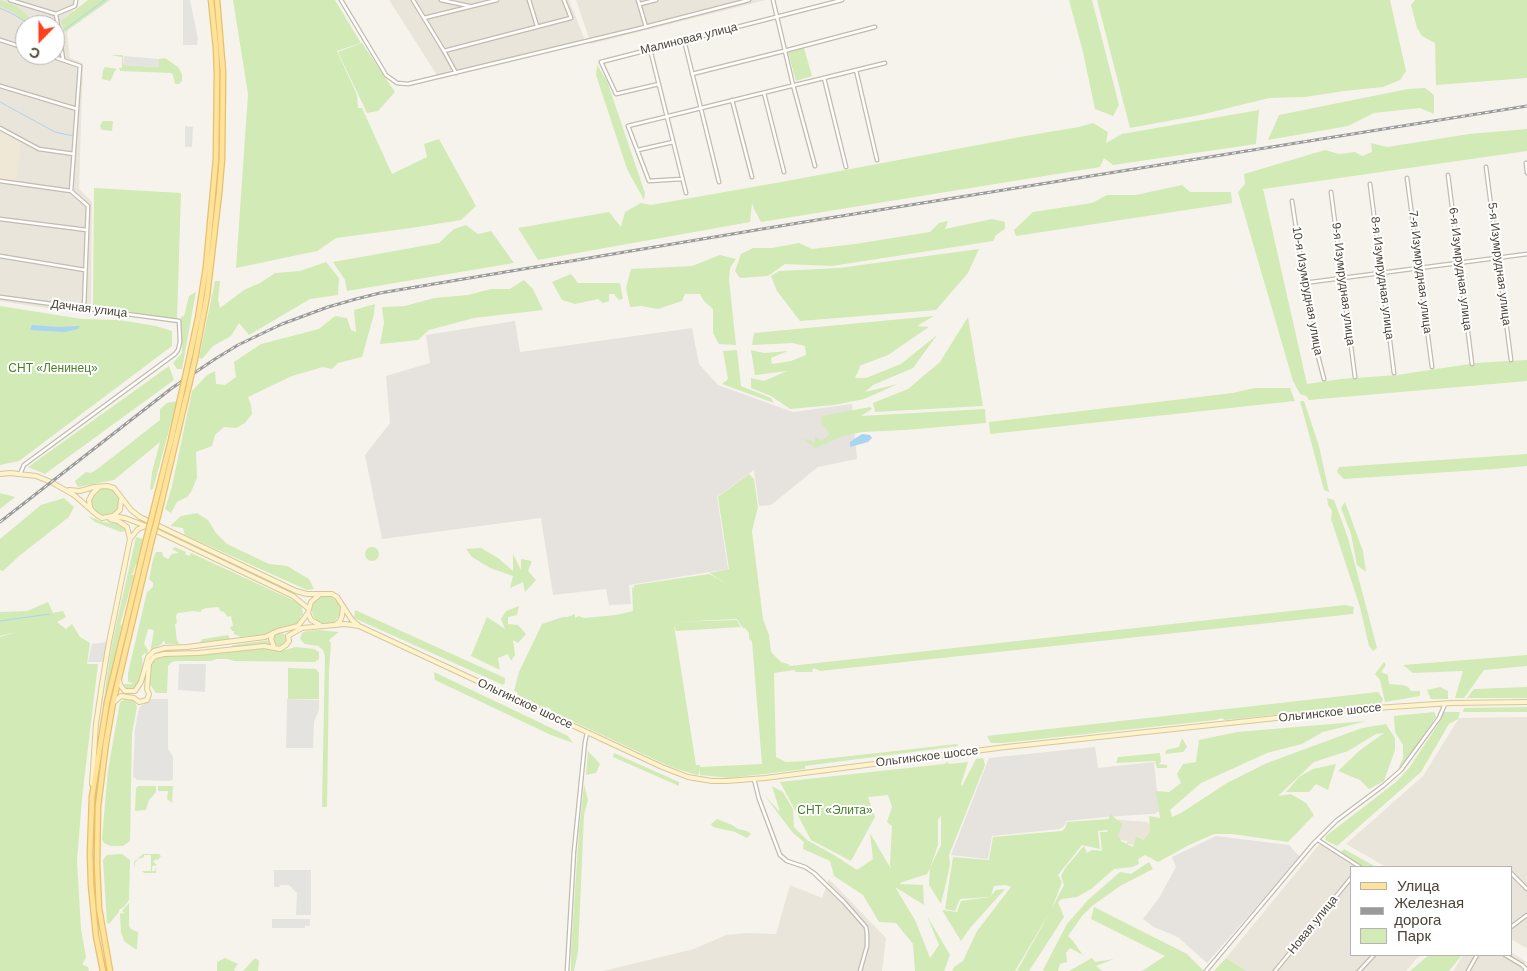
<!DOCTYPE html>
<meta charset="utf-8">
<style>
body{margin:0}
#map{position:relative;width:1527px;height:971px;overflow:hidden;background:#f6f3ec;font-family:Helvetica,sans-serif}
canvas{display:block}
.legend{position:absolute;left:1350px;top:866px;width:162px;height:90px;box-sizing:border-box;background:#fff;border:1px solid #b7b4b0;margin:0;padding:6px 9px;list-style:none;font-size:15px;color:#4b4439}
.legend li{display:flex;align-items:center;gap:10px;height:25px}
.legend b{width:25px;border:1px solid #b7b4b0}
.north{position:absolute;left:15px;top:15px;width:50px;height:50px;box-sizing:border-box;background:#fff;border:1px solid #b7b4b0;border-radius:50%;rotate:202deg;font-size:14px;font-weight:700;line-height:20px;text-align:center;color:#4b4439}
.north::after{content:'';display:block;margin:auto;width:18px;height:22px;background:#fc3f1d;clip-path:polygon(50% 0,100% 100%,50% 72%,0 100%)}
</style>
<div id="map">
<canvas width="1527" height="971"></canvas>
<ul class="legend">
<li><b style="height:6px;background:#ffe39c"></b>Улица</li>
<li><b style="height:6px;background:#9a9a9a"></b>Железная дорога</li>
<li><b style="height:14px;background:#d2eab5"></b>Парк</li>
</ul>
<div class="north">С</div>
</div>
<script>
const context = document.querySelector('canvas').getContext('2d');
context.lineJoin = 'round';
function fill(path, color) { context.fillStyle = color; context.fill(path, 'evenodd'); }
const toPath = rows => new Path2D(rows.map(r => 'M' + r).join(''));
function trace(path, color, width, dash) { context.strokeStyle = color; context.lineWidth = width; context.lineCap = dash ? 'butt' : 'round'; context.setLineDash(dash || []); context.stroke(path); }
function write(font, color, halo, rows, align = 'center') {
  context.font = font + ' Helvetica,sans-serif'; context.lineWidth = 4; context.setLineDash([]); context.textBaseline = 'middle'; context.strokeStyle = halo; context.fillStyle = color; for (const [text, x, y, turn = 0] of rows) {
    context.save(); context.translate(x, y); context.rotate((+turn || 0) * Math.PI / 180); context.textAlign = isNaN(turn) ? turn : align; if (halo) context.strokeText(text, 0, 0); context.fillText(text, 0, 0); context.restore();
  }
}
const residential = toPath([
 [0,0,76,0,67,33,70,58,83,63,79,189,92,202,91,315,0,301],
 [25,25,55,25,55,55,25,55],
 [389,0,569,0,585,40,437,75],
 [576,0,766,0,591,44],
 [1527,717,1527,947,1526,948,1511,939,1511,867,1386,867,1346,844,1423,776,1459,718],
 [1109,819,1147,822,1151,826,1148,843,1136,845,1127,844,1127,841,1121,840,1108,830],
 [1322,841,1368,867,1351,867,1351,955,1423,955,1417,958,1406,971,1247,971,1226,958],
 [829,879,886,938,882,971,603,971,694,949,726,935,747,933,776,934,790,885,822,898],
 [1511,952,1525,961,1527,971,1453,971,1463,955,1511,955]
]);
const industrial = toPath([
 [515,321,520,352,692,328,699,364,718,385,793,412,852,404,857,459,818,467,771,505,759,506,754,470,717,497,728,569,629,585,631,604,609,605,606,589,553,595,541,518,382,539,365,455,390,423,386,376,430,363,426,335],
 [1095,747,1098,768,1154,762,1159,811,1155,814,1151,814,1104,817,1067,821,1063,827,1059,829,992,836,988,859,951,855,989,758],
 [1216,836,1289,845,1300,857,1207,963,1178,937,1154,927,1143,919,1159,898,1176,867,1172,857]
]);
const education = toPath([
 [0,132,21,143,16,181,0,179]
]);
const green = toPath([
 [0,0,16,6,27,15,30,23,21,19,13,12,0,6],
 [88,0,110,0,65,32,61,21],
 [233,0,335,0,361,43,337,51,357,95,358,108,362,108,392,174,427,157,424,144,439,139,476,206,461,220,411,228,336,238,317,251,236,268,248,94],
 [1069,0,1092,0,1119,105,1113,116,1095,109,1083,52],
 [1097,0,1390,0,1406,71,1400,80,1383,87,1344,91,1305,97,1269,98,1200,115,1130,128],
 [1415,0,1527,0,1527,78,1436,85,1435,43,1422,36,1417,28,1411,5],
 [362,43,395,92,378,111,367,113,338,52],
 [804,48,812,76,796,81,788,52],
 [110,55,123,55,123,65,158,67,159,59,165,58,178,67,182,74,182,81,179,84,175,84,173,75,171,73,120,71,119,68,122,68,122,57],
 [597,65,607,81,645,193,644,200,627,169,596,75],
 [105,67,117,69,114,72,112,78,110,81,102,79,103,70],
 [1425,88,1434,95,1434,114,1420,108,1374,113,1348,126,1268,140,1279,115,1408,89],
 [1259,110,1256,144,1113,165,1104,158,1100,167,761,222,754,209,752,203,750,222,538,260,518,228,609,212,621,227,625,212,641,203,651,205,787,181,1031,135,1079,127,1093,123,1108,132,1106,143,1122,134],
 [103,121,113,121,112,131,103,130,101,129,100,125],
 [1527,129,1527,151,1263,189,1307,384,1341,379,1397,375,1476,363,1527,360,1527,381,1309,400,1306,396,1300,394,1293,381,1238,192,1245,184,1244,174,1325,150,1339,154,1355,152,1362,156,1372,152,1371,143,1387,147,1469,134],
 [1182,185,1190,192,1231,192,1232,203,1016,236,1014,230,1033,212,1092,203,1107,195,1136,195],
 [94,188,181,193,177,319,93,306],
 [992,219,1005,222,1005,229,996,235,993,241,832,266,785,264,768,276,740,278,735,271,741,254,753,248,772,248,799,243,812,249,855,244,930,232,939,223,948,221,945,229],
 [466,225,478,234,491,231,514,263,347,291,345,280,333,262,439,243,454,229],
 [979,249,968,273,936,310,800,321,777,291,771,276,779,271,839,268],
 [720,255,736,259,730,268,729,280,736,345,719,344,713,333,713,309,704,301,700,294,685,294,682,301,658,309,641,306,630,307,626,288,631,269,692,266],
 [326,262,339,278,338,295,310,299,249,335,239,323,231,336,213,346,202,359,199,358,215,281,220,281,218,300,220,308,244,290,260,283,275,273,300,271],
 [571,274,578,283,620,283,623,299,619,300,614,294,609,294,609,301,603,303,598,299,575,304,562,300,552,282],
 [524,280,533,289,543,310,474,318,429,330,418,340,380,344,384,323,382,307,405,306,434,298,468,295,491,289,510,289],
 [196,292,182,369,177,369,173,363,182,353,181,317,184,316,189,296],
 [375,304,374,314,362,357,338,363,332,369,323,367,292,376,248,397,251,405,252,414,245,423,236,428,224,427,215,435,212,446,196,452,197,478,191,492,187,497,177,502,171,513,165,509,172,486,192,391,207,375,215,371,216,384,225,385,236,377,234,362,261,344,319,329,335,316,347,318,351,330,356,332,354,310],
 [0,306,82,319,119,320,156,326,172,331,172,346,19,461,0,465],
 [934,316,917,326,929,327,888,355,859,366,860,367,855,378,866,378,901,364,937,335,913,368,873,385,865,392,898,384,864,399,834,405,790,409,771,396,751,388,751,378,764,381,787,371,755,375,751,350,764,353,788,351,771,358,772,364,791,361,806,355,805,346,793,343,752,345,754,333],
 [968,317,983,406,875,412,873,403,908,389,940,362],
 [737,350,741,386,771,398,774,403,722,384,728,379,723,351],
 [169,366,174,380,45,474,28,467],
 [1255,388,1290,388,1295,401,990,434,989,422,1233,393],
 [177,401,153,489,150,490,152,472,160,442,114,480,78,487,75,481,86,472,91,473,100,467,160,420,160,409,167,403],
 [1300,401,1304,401,1319,446,1329,492,1324,490],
 [870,407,872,409,861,416,985,409,986,423,905,430,862,432,843,436,815,448,803,438,815,443,815,437,822,441,830,434,821,422,822,416],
 [1527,454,1527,466,1494,469,1344,479,1337,472,1339,467],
 [749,474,754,479,758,507,752,531,763,619,769,635,771,652,781,662,788,664,790,666,1345,605,1354,607,1353,614,820,671,813,668,812,672,796,672,794,670,774,673,776,757,786,762,806,761,957,744,959,746,805,766,805,769,764,774,729,778,700,775,700,769,699,774,697,775,671,767,572,721,551,711,551,709,546,707,544,708,518,695,517,692,514,691,519,672,542,624,563,617,568,617,575,614,575,618,579,616,584,618,616,615,633,611,632,586,634,589,634,585,709,574,731,586,709,573,729,569,718,497],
 [737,619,743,628,745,628,749,633,749,639,752,641,762,764,700,767,700,765,696,765,674,625,676,631,741,627,737,620,673,622],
 '91 502a14 14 0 1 1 28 0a14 14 0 1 1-28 0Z',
 [0,493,15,497,0,509],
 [64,498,74,507,69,517,19,556,3,571,0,570,0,539,41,505],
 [1327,498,1334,500,1348,538,1377,648,1373,651,1369,646,1360,607,1331,519,1332,511,1328,505],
 [1345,502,1363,551,1366,572,1357,565,1351,534,1341,508],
 [197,513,208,520,216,533,227,544,269,564,287,566,309,579,314,589,307,590,185,535,183,528,170,526,181,516],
 [88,516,103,522,121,524,125,527,125,531,121,532,105,526,95,522],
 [136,537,143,539,137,564,132,564,136,564,132,575,134,575,120,625,122,624,103,709,107,675,113,639],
 [175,547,186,552,185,554,189,556,191,553,297,602,302,607,303,615,300,617,301,619,298,625,282,627,267,634,241,637,234,634,234,631,232,631,230,627,233,626,231,616,228,617,224,612,220,611,219,607,206,608,201,610,201,612,193,611,178,613,176,616,177,623,175,624,177,641,179,642,178,644,165,644,165,642,163,641,162,644,154,648,150,653,154,630,148,629,144,644,148,650,147,656,145,653,142,656,143,670,140,681,133,689,130,690,127,689,124,684,131,684,133,683,128,682,128,673,147,592,153,587,153,583,149,579,153,559,156,552,162,552,163,556,168,559,172,554,179,553,172,549],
 '365 554a7 7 0 1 1 14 0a7 7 0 1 1-14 0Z',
 [481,548,498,558,513,571,513,554,521,570,521,559,532,561,528,571,536,580,525,592,523,582,510,588,513,576,490,568,472,557,466,549],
 '312 610a14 14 0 1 1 28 0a14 14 0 1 1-28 0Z',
 [48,602,53,613,63,611,66,617,57,622,66,629,72,624,80,637,90,643,87,664,98,664,82,798,77,861,81,929,86,957,83,963,83,965,88,967,89,971,0,971,0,637,16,632,0,636,0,612,27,611],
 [519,606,517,615,508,617,508,624,518,625,526,634,518,643,513,640,515,655,511,661,508,654,498,658,500,670,471,656,487,617,505,629,501,619,506,611],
 [355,610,505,678,505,683,503,685,354,618],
 [320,630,339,632,330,639,329,641,331,643,329,671,327,807,322,807,325,656,323,650,318,646,305,644,300,639,301,635,303,632,308,631],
 '272 639a7 7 0 1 1 14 0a7 7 0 1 1-14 0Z',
 [228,635,230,638,229,640,199,643,203,639],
 [270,640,271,645,230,648,233,645],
 [296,647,314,649,319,652,319,659,315,662,234,661,228,659,216,659,211,661,176,661,172,662,168,666,167,693,156,693,149,683,150,667,153,659,162,655,254,648,280,651],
 [1527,655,1527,666,1484,670,1464,698,1455,698,1463,671,1413,673,1403,665],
 [1384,662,1386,665,1381,672,1388,675,1389,684,1402,685,1408,687,1411,691,1420,691,1420,696,1385,702,1380,680,1375,674],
 [288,668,316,669,319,673,319,699,288,699],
 [434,672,568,736,573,743,551,735,435,680],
 [1440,687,1448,691,1448,699,1431,699,1427,690],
 [1527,687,1527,698,1467,698,1474,689],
 [1378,692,1383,699,1381,704,1225,720,1221,718,1216,720,1003,743,991,743,987,736],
 [125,699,134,700,137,707,132,733,130,841,123,846,110,846,104,843,102,839,108,770,120,702],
 [1527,707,1527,712,1463,712,1464,708],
 [1434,712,1436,717,1407,759,1398,769,1403,758,1403,745,1395,732,1394,716],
 [1444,712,1460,712,1458,719,1449,724,1421,772,1337,846,1325,840,1326,836,1396,782,1409,768,1439,723],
 [1367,721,1323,732,1302,744,1267,753,1201,783,1170,810,1172,817,1181,813,1227,783,1267,763,1362,728,1386,724,1395,738,1395,750,1384,781,1369,789,1360,780,1338,771,1359,751,1384,733,1376,734,1348,751,1314,762,1278,796,1291,794,1306,803,1314,815,1288,842,1232,834,1214,834,1189,845,1158,862,1145,855,1138,859,1139,864,1132,867,1114,869,1091,889,1077,897,1062,899,1058,902,1064,917,1029,971,1017,971,1051,910,1015,971,952,971,954,967,963,961,977,931,1011,887,1006,885,994,886,991,896,996,890,1005,889,970,928,961,941,942,910,957,912,961,901,990,897,960,899,955,911,945,909,953,857,989,860,993,837,1062,831,1065,828,1067,822,1109,819,1110,814,1122,824,1118,835,1121,841,1133,847,1136,837,1144,840,1150,832,1149,816,1160,818,1156,791,1169,792,1181,783,1177,774,1183,764,1196,762,1199,740,1237,732],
 [1108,830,1107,832,1100,832,1102,851,1092,850,1087,853,1084,846,1066,867,1061,876,1064,885,1052,908,1062,882,1058,875,1082,845,1100,849,1098,831],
 [1182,738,1187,747,1183,752,1165,754,1166,750,1179,747],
 [588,751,600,764,596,773,586,775],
 [614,753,679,782,679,786,613,757],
 [1160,753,1161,762,1158,764,1167,765,1167,768,1157,768,1155,761,1116,763,1118,757],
 [983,758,985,765,949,855,950,865,941,904,929,885,930,868,927,874,900,883,900,884,923,885,924,905,895,887,915,920,930,958,939,945,927,916,950,955,944,971,915,971,913,944,896,923,879,922,863,895,834,876,830,861,803,849,804,842,793,833,765,796,780,812,772,786,783,792,793,809,794,827,807,840,834,855,857,870,873,859,870,833,891,869,890,865,892,826,887,822,892,807,888,795,868,797,875,817,851,861,811,840,780,782,944,764,948,762,949,764,968,762,961,784,962,786,976,759],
 [941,816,941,845,930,868,938,845,938,820],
 [1336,764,1328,790,1316,784,1309,792,1286,792,1299,777,1313,769],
 [584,784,588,800,584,815,578,952,574,971,571,971,571,951,579,830],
 [138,786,156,786,156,792,149,800,146,810,135,811,136,788],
 [158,786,173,786,172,803,167,799,168,791,158,791],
 [717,819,732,825,738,829,747,831,751,834,747,838,735,832,713,827,711,824],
 [1344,849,1376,867,1364,867,1340,853],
 [122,854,130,860,129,900,124,907,119,910,119,912,109,924,107,923,103,860,107,855],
 [143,854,159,854,161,856,158,860,156,859,153,862,157,865,152,866,152,871,155,871,156,868,156,873,144,873,142,871,151,871,151,855,144,855,144,857,138,859,135,863,134,869,134,862],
 [1149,862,1153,869,1120,886,1092,906,1082,916,1068,936,1073,941,1083,955,1070,948,1066,953,1067,962,1060,964,1058,971,1044,971,1043,970,1067,924,1088,900,1120,872,1131,874],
 [129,903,129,926,131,929,138,932,137,949,135,949,124,941,121,932,120,914,121,913,124,914,124,913,122,911],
 [1094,907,1187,954,1204,971,1142,971,1165,956,1091,919],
 [1429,955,1462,955,1449,971,1410,971],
 [225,958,238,964,234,969,235,971,217,971,217,962],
 [255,958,259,961,258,971,243,971],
 [1092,958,1095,962,1114,959,1096,966,1102,971,1069,971],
 [1226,958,1247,971,1214,971]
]);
const parking = toPath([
 [183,0,190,0,198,39,197,45,183,45],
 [124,56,159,59,159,67,123,65],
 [185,126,193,127,192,147,185,147],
 [109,642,105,662,88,662,92,644],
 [179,664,206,664,205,692,178,690],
 [149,699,167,699,168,700,168,749,173,757,173,779,170,781,137,780,133,777,135,729,139,708],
 [287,699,319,700,319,710,314,722,313,748,286,748],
 [1021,756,1022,767,994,770,992,759],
 [274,870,311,870,311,915,296,915,297,893,289,885,281,885,279,887,274,887],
 [272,919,310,919,310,926,305,926,305,928,272,928]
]);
const water = toPath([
 [32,325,58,327,80,326,78,329,65,332,30,330],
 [862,434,870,435,872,438,868,442,850,447,850,442]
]);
const stream = toPath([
 [0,8,11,13,31,25],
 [61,32,105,0],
 [55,37,56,36],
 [0,102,55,132,73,136],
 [0,621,50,614]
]);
const minor = toPath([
 [10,0,56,14,75,6,76,0],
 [341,0,386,75,397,83,408,84,637,29,749,0],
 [413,0,444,51,571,18,564,0],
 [441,0,469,6],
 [529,0,537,26],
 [638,0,646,27],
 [773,0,793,85,815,166],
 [640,4,656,0],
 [56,14,63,59],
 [424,18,497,0],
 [0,40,25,48],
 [684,40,719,182],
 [650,49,686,193],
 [444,51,456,73],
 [48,55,80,66,71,191],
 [856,70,877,160],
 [692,74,784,51,875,27],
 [824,78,846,167],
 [659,84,616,94,601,62,842,0],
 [0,86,77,109],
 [764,93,784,172],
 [732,100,752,177],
 [0,128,39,149,74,154],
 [638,150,673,142],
 [1526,163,1527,173],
 [1486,167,1511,360],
 [1448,175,1472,364],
 [1407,178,1432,367],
 [682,179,649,181,628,126,885,63],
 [0,181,71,191],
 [1370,184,1394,373],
 [71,191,88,206,84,308],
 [1331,192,1355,377],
 [1292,201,1312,333,1324,379],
 [0,219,87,230],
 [0,256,85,270],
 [1304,283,1527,254],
 [0,297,179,321,180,342,178,350,175,354,24,465,20,474],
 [754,779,759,799,780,855,787,861,805,867,814,873,844,902,866,927,867,934,867,946,860,971],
 [1318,840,1360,867],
 [1511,873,1527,889],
 [1511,927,1527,915],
 [1505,955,1522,965,1526,969,1525,971],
 [567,971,574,851,585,742,587,733],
 [1206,971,1312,845,1336,821,1384,785,1401,770,1439,718,1445,704],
 [1275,971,1351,878],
 [1359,971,1374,955],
 [1468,971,1477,955]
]);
const secondary = toPath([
 [0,474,10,473,36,476,51,482,74,495,97,515,102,518,113,516,125,518,146,526,293,596,309,609],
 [69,490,80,491,94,487,107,486,114,488,131,510,140,517,296,591,307,594,332,594,337,597,352,620,358,625],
 [92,511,90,507,89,500,92,494,99,487],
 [113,516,120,510,121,500],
 [130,539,138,529,146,526],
 [319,595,311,602,308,613,311,620,320,625],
 [335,625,340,621,342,616,343,607],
 [273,633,271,639,274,647],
 [119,679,120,685,125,691,135,691,141,682,148,657,154,651,165,648,187,647,265,637,278,631,298,626,308,613],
 [113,703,121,696,134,698,139,702,147,700,149,694,147,689,149,664,153,658,156,656,164,654,198,653,264,646,280,649,286,645,289,641,288,636,302,628,345,624,359,626,662,767,688,777,712,781,727,781,765,778,1006,747,1360,709,1452,703,1527,702],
 [92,784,96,724,102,684,109,642,130,539,127,527,118,521,110,519]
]);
const primary = toPath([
 [195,359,207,296,219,194,222,159,223,72,217,0],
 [187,369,198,318,206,267,216,159,217,73,216,48,211,0],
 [153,512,171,440,181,395],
 [159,512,189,385],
 [103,971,96,936,91,885,90,853,92,797,107,702,146,540],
 [110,971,99,908,97,864,98,806,106,743,113,703,151,543]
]);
const rail = toPath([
 [0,522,172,388,215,359,238,345,282,324,328,307,356,299,380,293,798,223,1527,106]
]);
const primaryBridge = toPath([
 [189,385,195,359],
 [181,395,187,369],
 [146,540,153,512],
 [151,543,159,512]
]);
const streetNames = [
 ["Малиновая улица",689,39,-14],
 ["5-я Изумрудная улица",1499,264,83],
 ["6-я Изумрудная улица",1460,269,83],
 ["7-я Изумрудная улица",1420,272,83],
 ["8-я Изумрудная улица",1382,278,83],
 ["9-я Изумрудная улица",1343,284,83],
 ["10-я Изумрудная улица",1307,291,80],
 ["Дачная улица",89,309,7],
 ["Ольгинское шоссе",525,704,25],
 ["Ольгинское шоссе",1330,713,-6],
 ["Ольгинское шоссе",927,757,-7],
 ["Новая улица",1313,925,-51]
];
const parkNames = [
 ["СНТ «Ленинец»",53,369],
 ["СНТ «Элита»",835,811]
];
fill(residential, '#eae5da');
fill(industrial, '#e6e2dd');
fill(education, '#efe8d6');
fill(green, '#d2eab5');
fill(parking, '#e5e3e0');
fill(water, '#a9d4f2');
trace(stream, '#a9d4f2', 1);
trace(minor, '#c2bbae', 5);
trace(secondary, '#d6c79b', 6);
trace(primary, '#e6c16a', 7);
trace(minor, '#fff', 2.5);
trace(secondary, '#fff3cd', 4);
trace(primary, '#ffe39c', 4.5);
trace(rail, '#9a9a9a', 3);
trace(rail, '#fff', 1, [4]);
trace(primaryBridge, '#e6c16a', 7, []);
trace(primaryBridge, '#ffe39c', 4.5);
write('12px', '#4b4439', '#fff', streetNames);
write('12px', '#4a7f2a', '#fff', parkNames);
</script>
